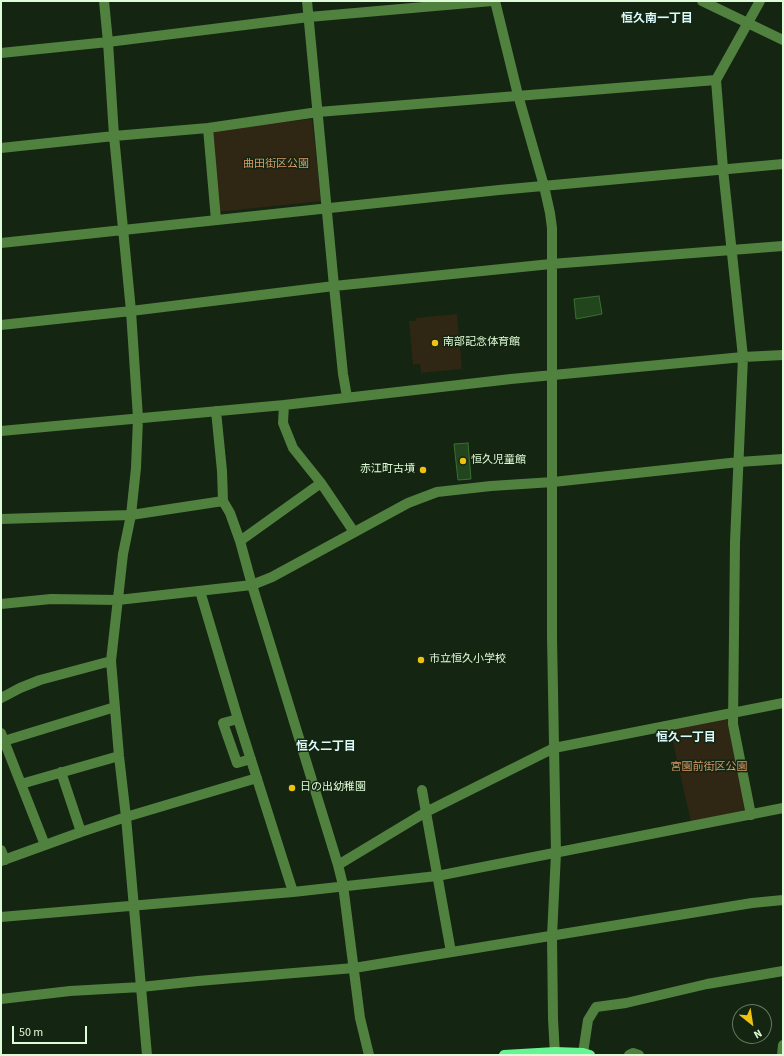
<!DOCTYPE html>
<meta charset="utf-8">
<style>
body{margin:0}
#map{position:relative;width:784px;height:1056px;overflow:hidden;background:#142511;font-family:"Source Sans 3",sans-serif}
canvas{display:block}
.frame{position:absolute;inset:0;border:2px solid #dffcd8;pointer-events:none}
.north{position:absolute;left:732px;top:1004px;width:40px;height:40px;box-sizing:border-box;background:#142511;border:1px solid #657b61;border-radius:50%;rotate:150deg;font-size:11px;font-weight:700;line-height:16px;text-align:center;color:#dffcd8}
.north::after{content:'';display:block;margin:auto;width:14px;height:18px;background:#efc111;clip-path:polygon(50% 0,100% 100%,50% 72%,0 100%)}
.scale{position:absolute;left:12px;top:1026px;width:75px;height:18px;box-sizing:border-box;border:2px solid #dffcd8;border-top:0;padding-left:5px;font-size:12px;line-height:14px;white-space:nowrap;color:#dffcd8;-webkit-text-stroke:3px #142511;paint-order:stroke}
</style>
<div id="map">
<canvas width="784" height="1056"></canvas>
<div class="frame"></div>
<div class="north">N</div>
<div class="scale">50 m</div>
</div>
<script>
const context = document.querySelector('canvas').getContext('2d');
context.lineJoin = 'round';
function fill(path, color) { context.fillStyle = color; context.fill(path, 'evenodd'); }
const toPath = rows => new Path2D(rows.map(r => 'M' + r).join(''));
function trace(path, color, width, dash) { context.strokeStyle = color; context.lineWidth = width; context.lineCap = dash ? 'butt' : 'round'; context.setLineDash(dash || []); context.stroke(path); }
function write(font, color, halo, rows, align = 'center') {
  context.font = font + ' "Source Sans 3","Noto Sans JP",sans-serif'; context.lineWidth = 3; context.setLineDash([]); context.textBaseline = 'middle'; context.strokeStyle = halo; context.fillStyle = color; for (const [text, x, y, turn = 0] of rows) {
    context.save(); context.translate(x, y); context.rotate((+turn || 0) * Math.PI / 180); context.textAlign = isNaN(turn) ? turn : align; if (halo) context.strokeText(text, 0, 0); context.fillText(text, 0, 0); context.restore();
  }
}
const green = toPath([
 [312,119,321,201,218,212,211,130],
 [457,314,462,369,421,373,420,364,413,365,409,321,416,321,416,318],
 [724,718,728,720,746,807,742,811,691,822,670,729]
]);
const building = toPath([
 [599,296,602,314,576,319,574,299,599,296],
 [468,443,471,479,458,480,454,444,468,443]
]);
const minor = toPath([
 [104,1,108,42,114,136,131,311,138,418,136,468,131,515,123,554,111,661,119,756,126,817,147,1055],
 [307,1,334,286,343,374,347,397],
 [495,1,518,95,544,186,550,213,552,228,552,637,556,853,552,936,553,1019,555,1055],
 [702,1,783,40],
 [1,53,108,42,309,17,492,1],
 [208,128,216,220],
 [1,148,114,136,208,128,318,112,716,80],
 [1,243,499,190,783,164],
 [1,325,131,311,334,286,551,264,783,246],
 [284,405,283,423,293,448,321,483,354,532],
 [216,411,222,471,223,501,230,513,240,541,252,585,338,865,343,885,360,1018,369,1055],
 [1,431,284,405,511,379,743,357,783,355],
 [1,519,131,515,223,501],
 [240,541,321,483],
 [200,591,238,719,293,892],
 [1,604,51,599,118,600,252,585,272,577,408,503,437,492,491,486,553,482,739,462,783,459],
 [1,698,20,688,40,680,111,661],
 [238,719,223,723,237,763,251,759],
 [1,733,45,845],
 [4,741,115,707],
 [61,772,81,832],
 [21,784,119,756],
 [422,790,451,952],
 [751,815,733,724,735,542,743,357,723,169,716,80,760,1],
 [1,850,5,860],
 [1,861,81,832,126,817,257,778],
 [338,865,426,812,554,748,783,703],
 [1,917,293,892,437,876,783,808],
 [1,999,70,991,141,987,198,981,354,968,752,903,783,900],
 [583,1053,588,1020,596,1007,626,1003,707,984,783,971],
 [629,1055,633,1053,639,1055],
 [782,1055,783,1045]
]);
const major = toPath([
 [504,1055,555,1052,583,1053,590,1055]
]);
const markers = [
 [435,343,4,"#efc111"],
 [463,461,4,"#efc111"],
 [423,470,4,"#efc111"],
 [421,660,4,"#efc111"],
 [292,788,4,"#efc111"]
];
const parkNames = [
 ["曲田街区公園",276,165],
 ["宮園前街区公園",709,768]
];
const poiNames = [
 ["南部記念体育館",443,343],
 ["恒久児童館",471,461],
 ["赤江町古墳",415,470,"right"],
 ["市立恒久小学校",429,660],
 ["日の出幼稚園",300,788]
];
const neighbourhoodNames = [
 ["恒久南一丁目",657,19],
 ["恒久一丁目",686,738],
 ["恒久二丁目",326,747]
];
fill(green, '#2f2614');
fill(building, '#22451e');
trace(building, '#396f32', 1);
trace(minor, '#51813f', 10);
trace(major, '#67f594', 10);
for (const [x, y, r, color] of markers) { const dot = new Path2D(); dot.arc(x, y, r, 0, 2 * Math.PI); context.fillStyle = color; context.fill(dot); trace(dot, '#142511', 1.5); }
write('11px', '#d89a68', '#142511', parkNames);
write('11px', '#dffcd8', '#142511', poiNames, 'left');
write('bold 12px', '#dafafc', '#142511', neighbourhoodNames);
</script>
